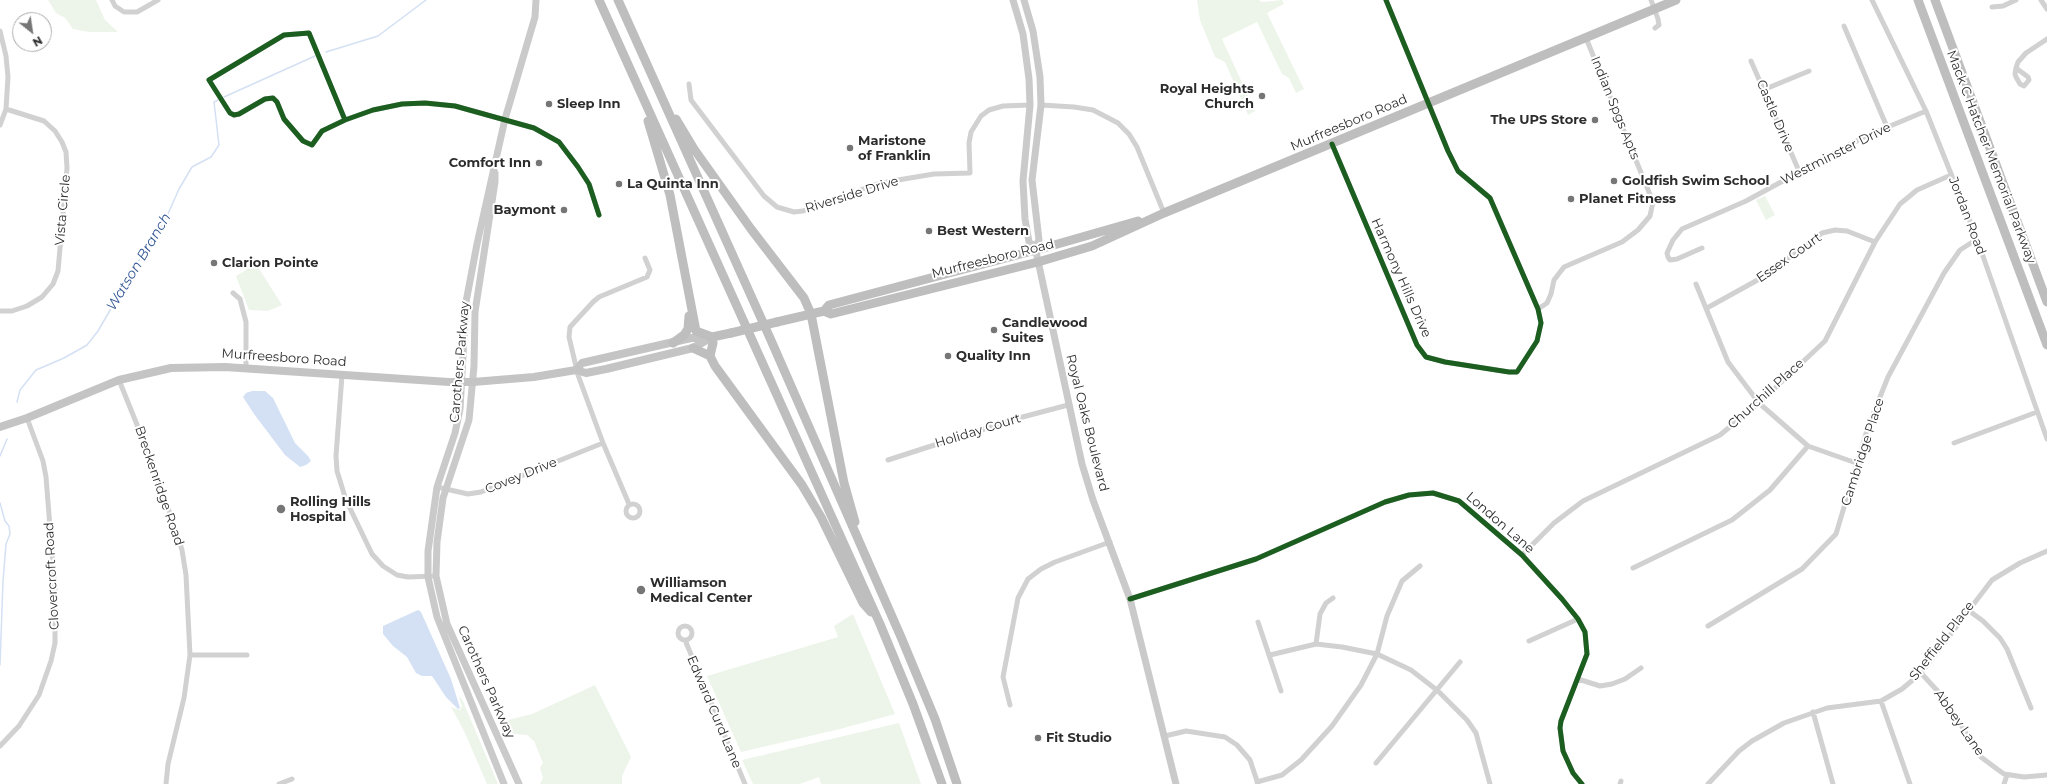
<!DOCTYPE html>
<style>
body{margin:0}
#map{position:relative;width:2047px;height:784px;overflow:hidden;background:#fff;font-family:Montserrat,sans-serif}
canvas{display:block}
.north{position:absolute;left:12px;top:12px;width:40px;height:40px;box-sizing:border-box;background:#fff;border:1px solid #ababab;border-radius:50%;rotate:150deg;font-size:11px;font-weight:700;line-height:16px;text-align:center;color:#2c2c2c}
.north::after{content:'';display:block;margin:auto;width:14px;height:18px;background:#767676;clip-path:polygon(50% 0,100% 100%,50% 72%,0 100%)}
</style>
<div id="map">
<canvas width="2047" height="784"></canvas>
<div class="north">N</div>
</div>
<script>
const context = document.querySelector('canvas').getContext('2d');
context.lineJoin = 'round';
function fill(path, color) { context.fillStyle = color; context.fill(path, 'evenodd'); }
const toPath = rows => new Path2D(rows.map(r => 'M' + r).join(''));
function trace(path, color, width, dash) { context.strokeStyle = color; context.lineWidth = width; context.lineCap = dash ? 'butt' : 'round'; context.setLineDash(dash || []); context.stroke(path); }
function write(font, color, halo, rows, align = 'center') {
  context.font = font + ' Montserrat,sans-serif'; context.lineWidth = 4; context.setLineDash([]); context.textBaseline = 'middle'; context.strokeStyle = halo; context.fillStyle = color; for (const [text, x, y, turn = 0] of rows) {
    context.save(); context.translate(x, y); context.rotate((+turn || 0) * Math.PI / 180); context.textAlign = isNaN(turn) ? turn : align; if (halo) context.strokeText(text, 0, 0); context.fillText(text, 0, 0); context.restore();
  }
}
const green = toPath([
 [48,0,96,0,105,20,118,32,89,32,73,29,65,18,56,13],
 [1197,0,1259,0,1262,2,1282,0,1284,4,1267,13,1304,89,1296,93,1289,78,1282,74,1257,22,1222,39,1255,111,1248,115,1225,62,1215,57,1200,20],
 [1765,196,1775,215,1766,220,1756,200],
 [256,264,282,305,268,311,249,310,236,276],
 [853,614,895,714,840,729,741,752,707,676,838,637,834,626],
 [595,685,631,757,622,776,622,784,540,784,543,778,540,768,543,763,534,741,527,735,502,733,508,720,532,714],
 [459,697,462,699,498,784,487,784,464,731,451,707,460,710,462,706],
 [899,723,921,784,821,784,819,777,800,784,753,784,742,760]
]);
const water = toPath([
 [252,391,265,391,273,398,295,443,308,456,311,461,306,465,300,467,285,455,254,414,243,397,246,393],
 [418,610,421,612,451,679,460,708,458,709,446,697,432,676,422,676,416,673,407,657,393,646,383,634,383,626]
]);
const stream = toPath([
 [326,52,378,36,426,0],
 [224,97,315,56],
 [17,402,20,390,36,370,64,358,87,345,98,331,138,262,164,223,179,189,192,167,211,157,219,145,214,102,218,100],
 [0,456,7,439],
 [0,503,5,521,9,526,10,534,6,544,3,581,0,665]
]);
const street = toPath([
 [112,0,115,6,124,12,137,12,158,0],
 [1651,0,1658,19,1659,25,1655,28],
 [1872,0,1926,111,1977,239,2047,439],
 [2041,0,2047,9],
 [1992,7,2003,6,2016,0],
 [1844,26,1887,127],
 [0,31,6,56,8,77,6,109,0,125],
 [1751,61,1799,171],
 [2016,68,2028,77,2029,80,2024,86,2020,84,2016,77,2015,74,2016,68,2018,62,2026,53,2047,39],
 [689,84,691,100,764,196,777,207,794,212,803,211,877,184,898,180,934,174,970,173,969,143,971,132,981,116,989,110,1003,106,1030,105],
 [1763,90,1809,71],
 [1041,105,1074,107,1093,110,1118,123,1129,134,1137,147,1164,213],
 [345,120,309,33,284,35,209,80,230,113,234,115,239,114,265,99,273,98,277,102,284,119,303,141,312,145,322,131,345,120,373,110,402,104,425,103,455,106,534,128,559,142,578,167,589,184,599,215],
 [1332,144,1417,345,1426,357,1445,362,1509,372,1517,372,1537,341,1541,323,1538,309,1490,198,1458,171,1448,151,1386,0],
 [1702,248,1677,259,1670,260,1668,257,1667,253,1673,240,1682,229,1746,201,1864,137,1926,111],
 [1696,284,1728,362,1759,403,1808,446,1859,464],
 [233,293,240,299,246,322,246,368],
 [1707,308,1763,277,1822,233,1835,230,1847,231,1875,242],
 [1538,309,1547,303,1551,294,1554,280,1564,267,1622,242,1638,230,1650,216,1653,202,1586,38],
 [0,311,12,311,27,306,42,297,53,284,58,271,67,168,66,152,62,142,55,131,44,121,6,109],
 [342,375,336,456,337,471,346,500,372,554,383,566,397,575,408,577,436,576],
 [119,380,150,457,173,522,182,550,186,575,190,655,184,698,168,764,166,784],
 [1954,443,2037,412],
 [888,460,1015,419,1068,405],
 [437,487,468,494,481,492,603,443],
 '626 511a7 7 0 1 1 14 0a7 7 0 1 1-14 0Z',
 [629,504,603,443,578,375,569,337,570,327,593,302,599,297,647,277,650,270,645,258],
 [1522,555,1554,523,1583,501,1720,435,1759,403,1825,341,1875,242,1900,204,1917,190,1951,175],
 [1633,568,1732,520,1770,490,1808,446],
 [1130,599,1256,559,1385,502,1409,495,1433,493,1459,501,1522,555,1562,599,1578,619,1585,632,1587,654,1561,721,1560,728,1563,751,1573,773,1582,784],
 [1968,610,1983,621,2000,638,2007,649,2031,708],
 [1258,622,1281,691],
 '678 633a7 7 0 1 1 14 0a7 7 0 1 1-14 0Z',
 [1708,626,1802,569,1836,534,1868,427,1888,377,1944,273,1960,250,1977,239],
 [685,640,745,784],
 [1529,641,1578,619],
 [1316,644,1320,614,1326,603,1333,598],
 [190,655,247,655],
 [1270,655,1316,644,1342,647,1377,654,1411,670,1438,691,1467,720,1476,733,1490,784],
 [1921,673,1944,698,1981,757,1997,769,2004,774,2024,777,2047,775],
 [1578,679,1600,686,1612,684,1625,679,1641,668],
 [1881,701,1910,784],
 [1010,705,1003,677,1018,598,1028,579,1041,569,1055,562,1110,542],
 [1813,712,1833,784],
 [1165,736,1186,731,1225,737,1237,745,1250,760,1258,784],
 [0,746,19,726,39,695,51,661,55,643,55,590,46,477,43,461,27,418],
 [1376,763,1460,662],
 [1257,782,1282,775,1301,760,1332,726,1361,685,1377,654,1387,616,1402,581,1420,566],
 [279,784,292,779],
 [1620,784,1621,781],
 [1708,784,1739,751,1752,741,1784,723,1827,708,1881,701,1902,689,1921,673,1992,580,2020,563,2047,551],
 [2004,784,2007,775]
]);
const secondary = toPath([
 [1013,0,1023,34,1029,79,1030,105,1023,181,1025,219,1029,242,1035,247,1082,464,1093,500,1130,599,1176,784],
 [1024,0,1033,31,1040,77,1041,105,1032,180,1039,240,1035,247],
 [495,173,495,182,475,312,474,366,469,420,443,498,437,542,436,576,447,624,519,784],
 [504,784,437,617,428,577,428,551,437,487,455,433,460,409,466,302,477,244,505,119,535,17,536,0]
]);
const primary = toPath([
 [576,370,582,363,691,338,710,337],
 [0,427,27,418,119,380,171,368,225,367,449,382,473,382,534,377,576,370,586,373,606,369,693,348,712,337]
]);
const highway = toPath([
 [599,0,880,624,913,704,942,784],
 [618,0,770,338,901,637,935,719,957,784],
 [1918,0,2047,345],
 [1935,0,2047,302],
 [676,119,694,149,751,229,804,298,811,314,844,483,855,522],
 [648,121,670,195,696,331,712,337],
 [824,311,829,305,1047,247,1138,221],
 [777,322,824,311,831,314,1038,262,1092,246,1164,213,1676,0],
 [712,337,713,343,710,356,715,366,802,485,821,517,863,603,871,612],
 [712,337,731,333],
 [673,343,684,335,688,329,689,316],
 [693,348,710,356]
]);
const highwayBridge = toPath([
 [731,333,777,322]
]);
const cycleway = toPath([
 [345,120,309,33,284,35,209,80,230,113,234,115,239,114,265,99,273,98,277,102,284,119,303,141,312,145,322,131,345,120,373,110,402,104,425,103,455,106,534,128,559,142,578,167,589,184,599,215],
 [1332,144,1417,345,1426,357,1445,362,1509,372,1517,372,1537,341,1541,323,1538,309,1490,198,1458,171,1448,151,1386,0],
 [1130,599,1256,559,1385,502,1409,495,1433,493,1459,501,1522,555,1562,599,1578,619,1585,632,1587,654,1561,721,1560,728,1563,751,1573,773,1582,784]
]);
const markers = [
 [1262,96,4,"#767676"],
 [549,104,4,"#767676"],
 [1595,120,4,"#767676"],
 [850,148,4,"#767676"],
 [539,163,4,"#767676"],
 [1614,181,4,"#767676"],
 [619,184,4,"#767676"],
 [1571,199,4,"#767676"],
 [564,210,4,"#767676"],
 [929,231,4,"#767676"],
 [214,263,4,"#767676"],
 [994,330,4,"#767676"],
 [948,356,4,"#767676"],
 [281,509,5,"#767676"],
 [641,590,5,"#767676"],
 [1038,738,4,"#767676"]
];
const poiNames = [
 ["Royal Heights",1254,89,"right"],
 ["Church",1254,104,"right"],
 ["Sleep Inn",557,104],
 ["The UPS Store",1587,120,"right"],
 ["Maristone",858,141],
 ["of Franklin",858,156],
 ["Comfort Inn",531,163,"right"],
 ["Goldfish Swim School",1622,181],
 ["La Quinta Inn",627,184],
 ["Planet Fitness",1579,199],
 ["Baymont",556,210,"right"],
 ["Best Western",937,231],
 ["Clarion Pointe",222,263],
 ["Candlewood",1002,323],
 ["Suites",1002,338],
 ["Quality Inn",956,356],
 ["Rolling Hills",290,502],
 ["Hospital",290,517],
 ["Williamson",650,583],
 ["Medical Center",650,598],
 ["Fit Studio",1046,738]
];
const streetNames = [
 ["Indian Spgs Apts",1615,108,68],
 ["Castle Drive",1775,116,67],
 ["Murfreesboro Road",1349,123,-23],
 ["Westminster Drive",1836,154,-27],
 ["Mack C Hatcher Memorial Parkway",1991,157,69],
 ["Riverside Drive",852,195,-17],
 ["Vista Circle",63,210,-85],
 ["Jordan Road",1967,216,69],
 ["Essex Court",1789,258,-35],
 ["Murfreesboro Road",993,259,-14],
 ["Harmony Hills Drive",1401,278,66],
 ["Murfreesboro Road",284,358,4],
 ["Carothers Parkway",460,362,-85],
 ["Churchill Place",1766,394,-42],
 ["Royal Oaks Boulevard",1087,423,76],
 ["Holiday Court",978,431,-17],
 ["Cambridge Place",1863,452,-72],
 ["Covey Drive",521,476,-22],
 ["Breckenridge Road",159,486,71],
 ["London Lane",1500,523,41],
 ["Clovercroft Road",52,576,-93],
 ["Sheffield Place",1942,641,-52],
 ["Carothers Parkway",486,682,66],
 ["Edward Curd Lane",714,712,67],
 ["Abbey Lane",1959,723,55]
];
const waterNames = [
 ["Watson Branch",139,262,-59]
];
fill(green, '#edf5ea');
fill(water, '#d4e0f3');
trace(stream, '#d4e0f3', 1.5);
trace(street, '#d1d1d1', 5);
trace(secondary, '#cacaca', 7);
trace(primary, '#c4c4c4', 8);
trace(highway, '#bebebe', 9);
trace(highwayBridge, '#bebebe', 9);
trace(cycleway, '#1b5e20', 5);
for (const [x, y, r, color] of markers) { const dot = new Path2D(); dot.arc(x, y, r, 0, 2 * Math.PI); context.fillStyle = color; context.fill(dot); trace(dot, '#fff', 1.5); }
write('bold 13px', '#2c2c2c', '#fff', poiNames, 'left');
write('13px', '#2c2c2c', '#fff', streetNames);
write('italic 14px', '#335895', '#fff', waterNames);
</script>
